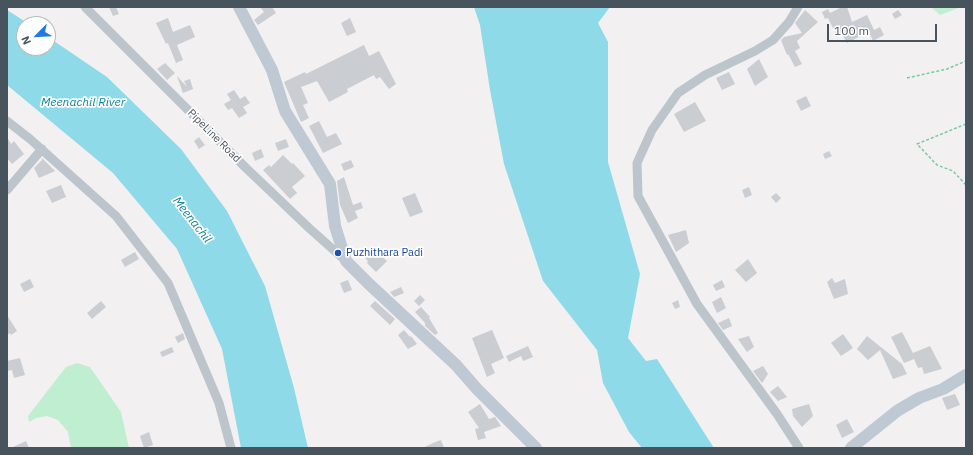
<!DOCTYPE html>
<style>
body{margin:0}
#map{position:relative;width:973px;height:455px;overflow:hidden;background:#f2f0f0;font-family:"IBM Plex Sans",sans-serif}
canvas{display:block}
.frame{position:absolute;inset:0;border:8px solid #48545d;pointer-events:none}
.north{position:absolute;left:16px;top:16px;width:40px;height:40px;box-sizing:border-box;background:#fff;border:1px solid #b6bbbe;border-radius:50%;rotate:246deg;font-size:11px;font-weight:700;line-height:16px;text-align:center;color:#48545d}
.north::after{content:'';display:block;margin:auto;width:14px;height:18px;background:#207bdc;clip-path:polygon(50% 0,100% 100%,50% 72%,0 100%)}
.scale{position:absolute;left:827px;top:24px;width:110px;height:18px;box-sizing:border-box;border:2px solid #48545d;border-top:0;padding-left:5px;font-size:12px;line-height:14px;white-space:nowrap;color:#48545d;-webkit-text-stroke:3px #fff;paint-order:stroke}
</style>
<div id="map">
<canvas width="973" height="455"></canvas>
<div class="frame"></div>
<div class="north">N</div>
<div class="scale">100 m</div>
</div>
<script>
const context = document.querySelector('canvas').getContext('2d');
context.lineJoin = 'round';
function fill(path, color) { context.fillStyle = color; context.fill(path, 'evenodd'); }
const toPath = rows => new Path2D(rows.map(r => 'M' + r).join(''));
function trace(path, color, width, dash) { context.strokeStyle = color; context.lineWidth = width; context.lineCap = dash ? 'butt' : 'round'; context.setLineDash(dash || []); context.stroke(path); }
function write(font, color, halo, rows, align = 'center') {
  context.font = font + ' "IBM Plex Sans",sans-serif'; context.lineWidth = 3.5; context.setLineDash([]); context.textBaseline = 'middle'; context.strokeStyle = halo; context.fillStyle = color; for (const [text, x, y, turn = 0] of rows) {
    context.save(); context.translate(x, y); context.rotate((+turn || 0) * Math.PI / 180); context.textAlign = isNaN(turn) ? turn : align; if (halo) context.strokeText(text, 0, 0); context.fillText(text, 0, 0); context.restore();
  }
}
const green = toPath([
 [931,7,961,7,940,15],
 [77,363,90,367,121,412,129,448,71,448,68,432,58,420,47,416,36,418,29,422,28,416,66,367]
]);
const water = toPath([
 [474,7,610,7,598,23,608,42,608,162,640,274,628,338,646,361,657,359,714,448,642,448,629,432,603,383,597,350,543,281,504,164,490,90,480,25],
 [7,10,29,24,24,24,24,48,48,48,48,37,107,77,181,149,227,211,265,286,294,388,308,448,241,448,222,349,177,249,113,173,7,85]
]);
const building = toPath([
 [109,7,116,7,119,14,113,16],
 [260,7,272,7,276,13,258,25,254,20,264,12],
 [842,7,847,7,852,22,867,15,874,30,880,27,884,35,873,41,869,32,847,43,842,34,837,36,828,18,825,19,822,12,828,9,830,13],
 [805,10,818,22,797,41,800,48,795,51,802,64,795,67,788,54,787,55,781,40,784,37,802,33,795,23],
 [898,10,902,15,895,19,892,14],
 [168,18,173,32,190,25,195,37,177,45,183,60,176,63,168,43,166,44,156,23],
 [350,18,356,32,347,36,341,23],
 [364,45,369,56,379,51,396,84,389,89,380,77,376,79,374,75,347,89,348,92,329,102,317,81,301,87,308,103,303,105,309,118,301,122,284,82,305,72,306,74],
 [759,59,768,77,755,86,747,69],
 [165,63,175,73,167,80,157,69],
 [729,72,735,84,722,90,716,78],
 [177,76,187,87,184,81,190,79,193,89,183,93],
 [234,90,240,99,245,96,250,103,243,107,247,113,239,118,232,108,228,110,224,104,231,100,227,94],
 [806,96,811,106,801,111,796,101],
 [695,102,706,121,684,132,674,114],
 [319,121,327,137,336,133,342,144,323,153,309,126],
 [7,137,11,144,14,141,24,154,12,164,7,158],
 [199,137,205,145,199,149,194,141],
 [286,139,289,147,278,151,275,143],
 [261,149,264,157,255,161,252,153],
 [829,151,832,156,825,159,823,154],
 [283,155,292,164,293,163,305,176,292,187,297,193,290,199,263,170,269,165,271,167],
 [42,158,55,171,39,178,34,168,42,160],
 [351,160,354,167,344,171,341,164],
 [344,177,353,205,361,202,363,208,355,211,358,218,348,223,340,205,337,181],
 [61,185,66,197,52,203,46,191],
 [749,187,752,195,745,198,742,190],
 [415,193,423,212,410,217,402,198],
 [776,193,781,198,776,203,771,197],
 [686,230,689,243,676,252,668,235],
 [372,247,387,261,376,272,367,263,368,261,363,256],
 [135,252,139,259,125,267,121,260],
 [748,259,757,273,746,282,735,270],
 [832,278,835,283,845,279,848,294,834,299,827,282],
 [30,279,34,287,24,292,20,284],
 [348,280,352,290,344,293,340,283],
 [722,280,725,287,716,291,713,285],
 [401,287,404,293,394,297,390,292],
 [420,295,425,300,419,306,414,301],
 [721,297,726,308,717,313,712,302],
 [678,300,680,307,675,309,672,303],
 [101,301,106,307,92,319,87,313],
 [375,301,395,319,390,325,370,306],
 [421,307,430,317,429,318,438,333,435,335,425,326,425,323,415,312],
 [7,315,17,331,11,335,10,333,7,335],
 [729,318,732,326,723,330,718,323],
 [404,330,410,337,411,336,417,344,408,349,398,335],
 [492,330,504,358,491,364,495,373,487,377,472,338],
 [902,332,913,353,930,346,942,369,924,374,922,367,918,368,914,359,904,363,891,337],
 [183,333,185,339,178,343,175,337],
 [843,334,853,348,841,356,831,343],
 [749,336,754,347,747,352,738,339],
 [867,336,902,364,907,374,893,379,880,350,868,360,857,349],
 [528,346,533,357,523,361,521,356,509,362,506,356],
 [172,347,174,352,162,357,160,352],
 [20,358,25,375,14,378,12,370,7,371,7,361],
 [763,366,768,374,762,383,753,371],
 [778,386,787,397,778,401,770,392],
 [955,394,960,405,947,410,942,398],
 [480,404,489,419,495,417,501,426,484,432,486,438,478,440,475,429,479,428,468,412],
 [809,404,813,416,802,427,793,416,792,409],
 [847,419,854,432,842,438,836,425],
 [149,432,153,445,144,448,140,436],
 [441,440,444,448,423,448,433,443],
 [26,441,29,448,11,448]
]);
const path = toPath([
 [907,78,947,69,966,61],
 [966,124,917,144,937,165,953,171,966,185]
]);
const minor = toPath([
 [85,7,245,167,309,228,346,261],
 [798,7,789,22,773,40,755,51,705,75,678,93,652,130,637,163,638,196,697,304,777,414,799,448],
 [7,121,30,139,116,216,168,283,219,403,231,448],
 [7,190,42,149]
]);
const secondary = toPath([
 [239,7,272,70,285,111,330,184,335,226,346,261,368,283,456,365,477,389,536,448],
 [851,448,897,411,919,398,943,389,966,375]
]);
const markers = [
 [338,253,4,"#1a4fb4"]
];
const streetNames = [
 ["PipeLine Road",214,136,45]
];
const transitNames = [
 ["Puzhithara Padi",346,253]
];
const waterNames = [
 ["Meenachil River",83,103],
 ["Meenachil",192,220,52]
];
fill(green, '#c0eed0');
fill(water, '#8fdae9');
fill(building, '#cacdd2');
trace(path, '#79cb9f', 1.5, [3, 2]);
trace(minor, '#bcc5cc', 9);
trace(secondary, '#bec9d3', 12);
for (const [x, y, r, color] of markers) { const dot = new Path2D(); dot.arc(x, y, r, 0, 2 * Math.PI); context.fillStyle = color; context.fill(dot); trace(dot, '#fff', 1.5); }
write('11px', '#48545d', '#fff', streetNames);
write('11px', '#164399', '#fff', transitNames, 'left');
write('italic 12px', '#118297', '#fff', waterNames);
</script>
